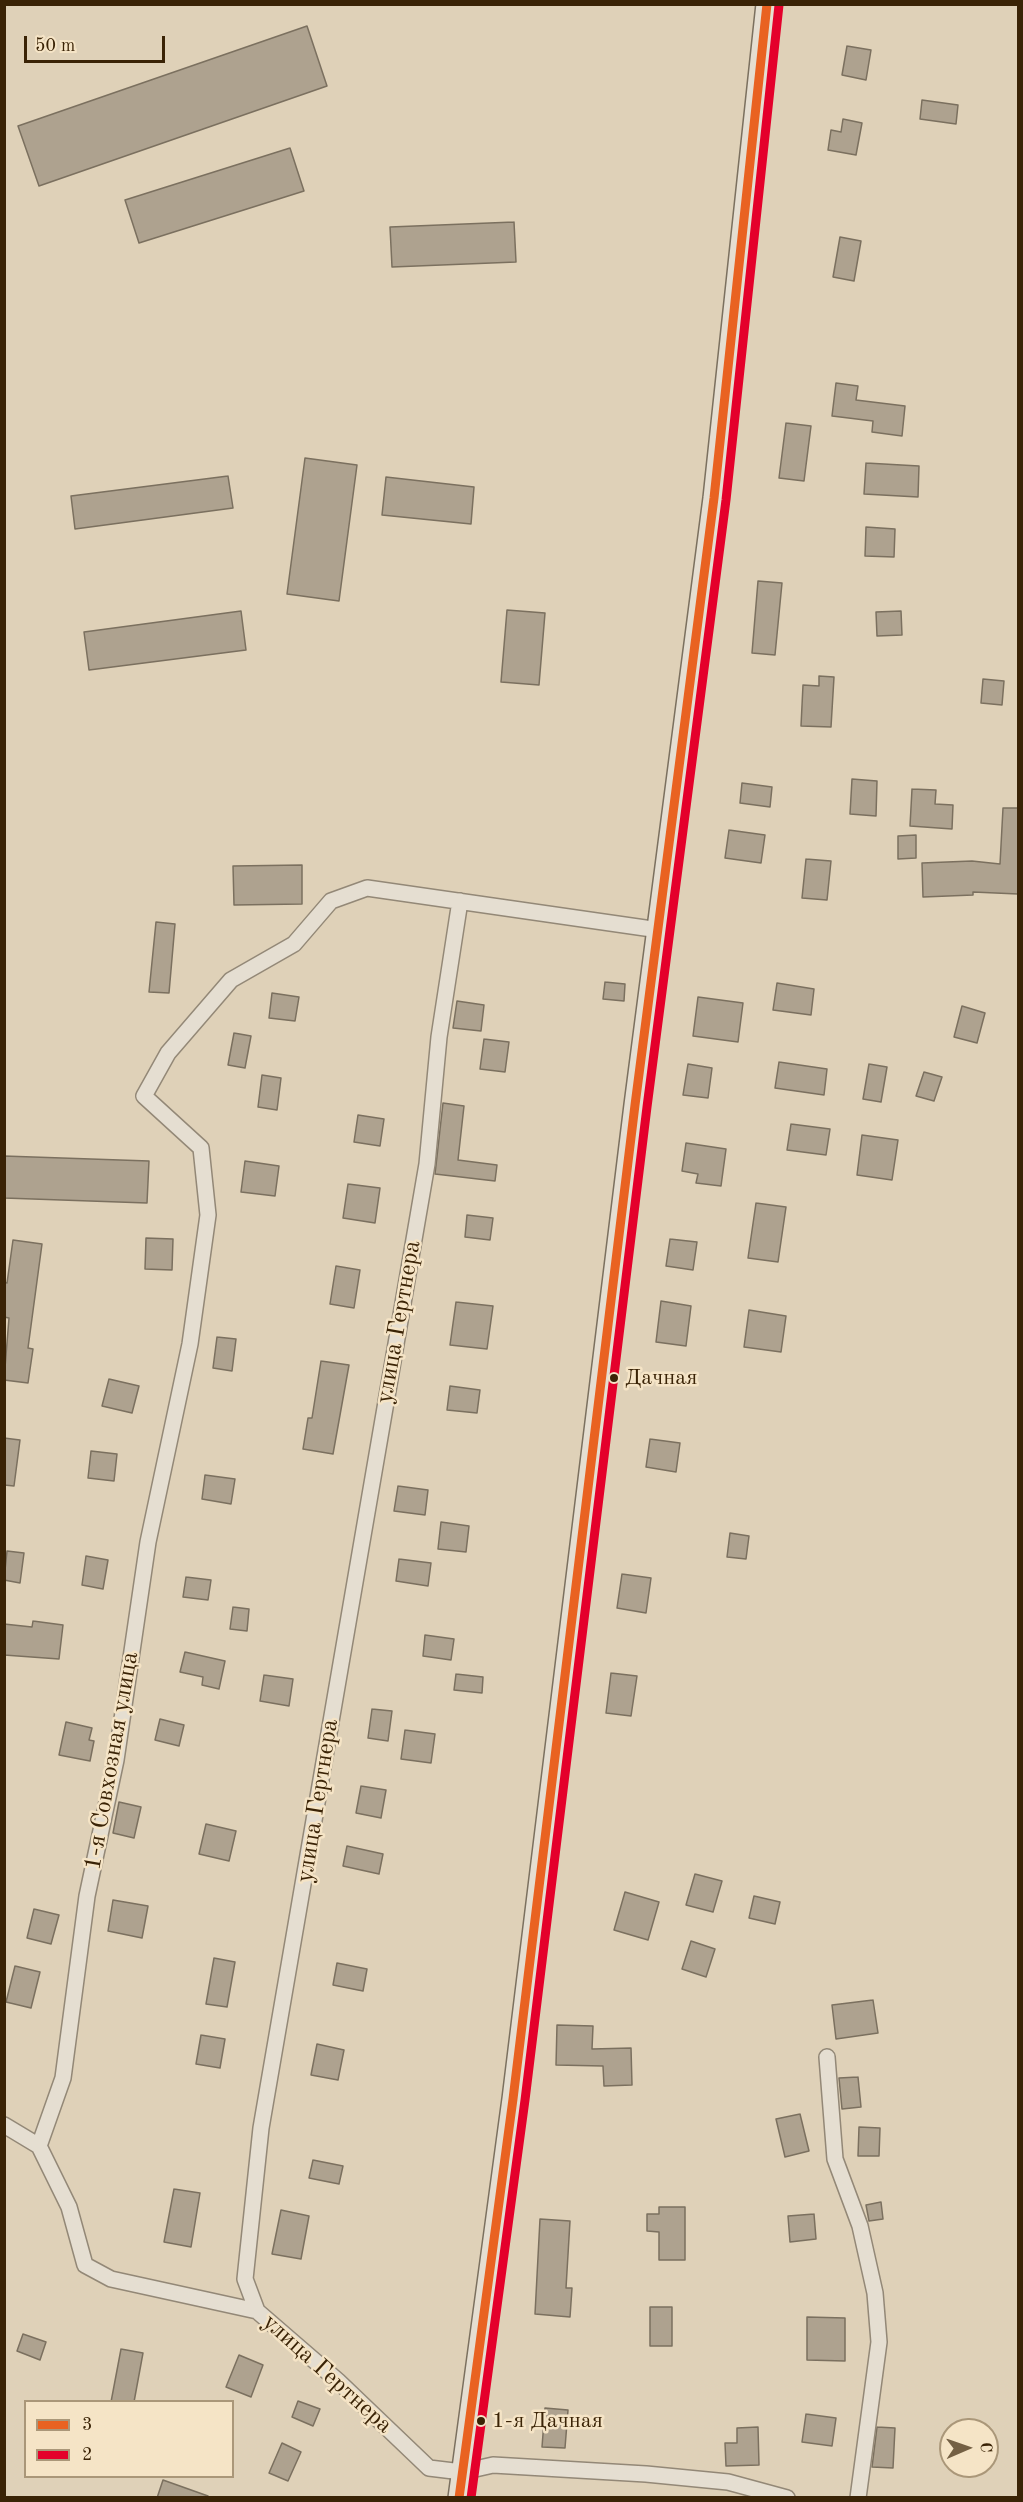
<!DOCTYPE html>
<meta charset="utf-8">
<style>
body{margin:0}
#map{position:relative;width:1023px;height:2502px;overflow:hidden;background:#dfd1b8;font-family:"Old Standard TT",serif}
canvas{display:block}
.frame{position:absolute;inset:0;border:6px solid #3a2306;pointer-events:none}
.legend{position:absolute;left:24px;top:2400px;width:210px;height:78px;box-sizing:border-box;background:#f5e4c6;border:2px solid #aa9779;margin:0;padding:8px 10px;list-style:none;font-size:18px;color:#3a2306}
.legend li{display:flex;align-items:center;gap:12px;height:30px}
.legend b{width:30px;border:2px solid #aa9779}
.north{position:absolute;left:939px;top:2418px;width:60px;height:60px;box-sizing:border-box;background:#f5e4c6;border:2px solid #aa9779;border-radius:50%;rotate:88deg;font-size:16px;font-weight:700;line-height:24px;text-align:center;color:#3a2306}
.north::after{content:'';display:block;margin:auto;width:21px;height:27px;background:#746044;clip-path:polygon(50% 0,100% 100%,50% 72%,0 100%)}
.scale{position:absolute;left:24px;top:36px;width:141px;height:27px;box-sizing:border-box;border:3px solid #3a2306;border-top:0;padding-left:8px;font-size:18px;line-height:21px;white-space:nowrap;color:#3a2306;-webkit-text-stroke:4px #f5e4c6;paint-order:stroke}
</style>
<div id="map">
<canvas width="1023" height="2502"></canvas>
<div class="frame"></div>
<ul class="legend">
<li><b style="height:8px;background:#e96221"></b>3</li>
<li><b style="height:8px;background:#e4002b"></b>2</li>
</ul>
<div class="north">С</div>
<div class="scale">50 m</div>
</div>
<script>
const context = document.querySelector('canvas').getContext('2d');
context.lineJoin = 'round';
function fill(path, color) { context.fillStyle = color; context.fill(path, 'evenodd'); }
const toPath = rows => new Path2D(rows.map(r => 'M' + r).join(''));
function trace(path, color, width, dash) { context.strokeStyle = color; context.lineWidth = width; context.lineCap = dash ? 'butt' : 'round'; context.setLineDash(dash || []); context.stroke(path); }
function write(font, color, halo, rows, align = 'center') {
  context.font = font + ' "Old Standard TT",serif'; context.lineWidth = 5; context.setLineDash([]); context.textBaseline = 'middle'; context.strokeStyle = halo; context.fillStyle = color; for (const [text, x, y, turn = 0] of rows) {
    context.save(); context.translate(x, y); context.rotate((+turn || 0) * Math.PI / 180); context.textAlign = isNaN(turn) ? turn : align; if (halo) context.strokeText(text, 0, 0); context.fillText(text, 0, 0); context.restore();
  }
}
const building = toPath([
 [307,26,327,86,39,186,18,126,307,26],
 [847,46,871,50,866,80,842,75,847,46],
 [922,100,958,105,956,124,920,119,922,100],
 [843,119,862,123,856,155,828,150,831,130,841,132,843,119],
 [290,148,304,191,139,243,125,200,290,148],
 [514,222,516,262,392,267,390,227,514,222],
 [840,237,861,241,854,281,833,277,840,237],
 [836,383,858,386,856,400,905,406,902,436,872,432,873,421,832,416,836,383],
 [786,423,811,426,804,481,779,478,786,423],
 [305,458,357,465,339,601,287,594,305,458],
 [866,463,919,466,918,497,864,494,866,463],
 [228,476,233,508,75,529,71,496,228,476],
 [386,477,474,487,471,524,382,515,386,477],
 [866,527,895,529,894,557,865,556,866,527],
 [758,581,782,583,775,655,752,653,758,581],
 [507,610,545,613,539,685,501,682,507,610],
 [241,611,246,650,89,670,84,632,241,611],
 [901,611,902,635,877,636,876,612,901,611],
 [819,676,834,677,831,727,801,726,803,685,819,686,819,676],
 [983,679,1004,681,1002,705,981,703,983,679],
 [852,779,877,781,876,816,850,814,852,779],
 [742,783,772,787,770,807,740,803,742,783],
 [912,789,936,790,935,804,953,805,952,829,910,826,912,789],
 [1003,808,1018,808,1018,894,973,892,973,895,923,897,922,863,972,861,1000,864,1003,808],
 [729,830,765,835,761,863,725,858,729,830],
 [916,835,916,858,898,859,898,836,916,835],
 [806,859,831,861,827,900,802,898,806,859],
 [302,865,302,904,234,905,233,866,302,865],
 [156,922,175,924,169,993,149,992,156,922],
 [605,982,625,984,624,1001,603,999,605,982],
 [777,983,814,989,811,1015,773,1010,777,983],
 [272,993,299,997,295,1021,269,1018,272,993],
 [698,997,743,1003,738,1042,693,1036,698,997],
 [457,1001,484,1005,481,1031,453,1028,457,1001],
 [962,1006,985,1013,977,1043,954,1037,962,1006],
 [234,1033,251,1036,245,1068,228,1065,234,1033],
 [484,1039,509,1042,505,1072,480,1069,484,1039],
 [779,1062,827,1069,824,1095,775,1088,779,1062],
 [688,1064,712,1068,708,1098,683,1095,688,1064],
 [869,1064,887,1067,881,1102,863,1099,869,1064],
 [924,1072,942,1077,934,1101,916,1096,924,1072],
 [262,1075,281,1078,277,1110,258,1107,262,1075],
 [443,1103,464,1106,458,1160,497,1165,495,1181,435,1174,443,1103],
 [358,1115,384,1119,380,1146,354,1142,358,1115],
 [791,1124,830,1129,826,1155,787,1150,791,1124],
 [862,1135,898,1140,892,1180,857,1175,862,1135],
 [686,1143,726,1149,721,1186,696,1183,698,1174,682,1171,686,1143],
 [4,1156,149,1161,147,1203,4,1198,4,1156],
 [245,1161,279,1166,275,1196,241,1192,245,1161],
 [348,1184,380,1188,375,1223,343,1218,348,1184],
 [756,1203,786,1207,778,1262,748,1258,756,1203],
 [467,1215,493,1218,490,1240,465,1237,467,1215],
 [146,1238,173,1239,172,1270,145,1269,146,1238],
 [670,1239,697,1242,693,1270,666,1266,670,1239],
 [13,1240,42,1244,28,1348,33,1349,28,1383,4,1380,9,1318,4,1317,4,1282,7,1283,13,1240],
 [336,1266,360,1270,354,1308,330,1304,336,1266],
 [661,1301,691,1306,686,1346,656,1342,661,1301],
 [456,1302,493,1306,487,1349,450,1345,456,1302],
 [749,1310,786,1316,781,1352,744,1347,749,1310],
 [217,1337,236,1339,232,1371,213,1368,217,1337],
 [321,1361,349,1365,333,1454,303,1449,308,1418,312,1418,321,1361],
 [109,1379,139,1386,132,1413,102,1406,109,1379],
 [450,1386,480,1390,477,1413,447,1410,450,1386],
 [4,1438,20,1440,14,1486,4,1485,4,1438],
 [650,1439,680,1443,676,1472,646,1467,650,1439],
 [91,1451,117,1454,114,1481,88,1478,91,1451],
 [205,1475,235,1479,231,1504,202,1499,205,1475],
 [398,1486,428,1490,425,1515,394,1511,398,1486],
 [441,1522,469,1526,466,1552,438,1549,441,1522],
 [730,1533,749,1536,746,1559,727,1557,730,1533],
 [7,1551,24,1553,20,1583,4,1580,7,1551],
 [86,1556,108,1560,103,1589,82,1585,86,1556],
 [399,1559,431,1563,428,1586,396,1581,399,1559],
 [622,1574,651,1578,646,1613,617,1608,622,1574],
 [186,1577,211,1580,208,1600,183,1597,186,1577],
 [233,1607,249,1609,247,1631,230,1629,233,1607],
 [33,1621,63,1625,59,1659,4,1655,4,1624,32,1627,33,1621],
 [425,1635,454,1639,451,1660,423,1656,425,1635],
 [185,1652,225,1661,219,1689,202,1685,203,1677,180,1672,185,1652],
 [611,1673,637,1676,631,1716,606,1713,611,1673],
 [456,1674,483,1677,482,1693,454,1690,456,1674],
 [264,1675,293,1679,289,1706,260,1701,264,1675],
 [372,1709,392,1711,388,1741,368,1738,372,1709],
 [160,1719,184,1725,179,1746,155,1740,160,1719],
 [66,1722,92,1728,89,1740,94,1741,90,1761,59,1755,66,1722],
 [405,1730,435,1734,431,1763,401,1759,405,1730],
 [361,1786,386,1790,381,1818,356,1813,361,1786],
 [119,1802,141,1807,134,1838,113,1833,119,1802],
 [206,1824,236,1831,229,1861,199,1854,206,1824],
 [347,1846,383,1854,379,1874,343,1866,347,1846],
 [695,1874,722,1881,713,1912,686,1905,695,1874],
 [625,1892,659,1902,648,1940,614,1930,625,1892],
 [754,1896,780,1902,775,1924,749,1918,754,1896],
 [113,1900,148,1906,142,1938,108,1931,113,1900],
 [34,1909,59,1915,51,1944,27,1938,34,1909],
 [691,1941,715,1949,706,1977,682,1969,691,1941],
 [214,1958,235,1962,227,2007,206,2004,214,1958],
 [337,1963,367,1969,363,1991,333,1985,337,1963],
 [15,1966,40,1972,31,2008,6,2002,15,1966],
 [873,2000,878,2033,836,2039,832,2005,873,2000],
 [557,2025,593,2026,592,2049,631,2048,632,2085,604,2086,603,2066,556,2065,557,2025],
 [201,2035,225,2039,220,2068,196,2064,201,2035],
 [317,2044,344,2050,338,2080,311,2075,317,2044],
 [858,2077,861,2107,842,2109,839,2078,858,2077],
 [800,2114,809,2151,785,2157,776,2119,800,2114],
 [859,2127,880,2128,879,2156,858,2156,859,2127],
 [313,2160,343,2166,339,2184,309,2178,313,2160],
 [174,2189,200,2193,191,2247,164,2242,174,2189],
 [881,2202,883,2219,869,2221,866,2205,881,2202],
 [659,2207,685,2207,685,2260,659,2260,659,2232,647,2231,647,2214,659,2214,659,2207],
 [281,2210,309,2216,301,2259,272,2254,281,2210],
 [814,2214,816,2239,790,2242,788,2216,814,2214],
 [540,2219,570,2221,566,2288,572,2288,570,2317,535,2314,540,2219],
 [650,2307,672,2307,672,2346,650,2346,650,2307],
 [807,2317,845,2318,845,2361,807,2360,807,2317],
 [23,2334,46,2342,40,2360,17,2351,23,2334],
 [121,2349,143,2353,134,2402,111,2402,121,2349],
 [239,2355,263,2365,251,2397,226,2387,239,2355],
 [298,2401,320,2409,313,2426,292,2417,298,2401],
 [545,2408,568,2410,565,2448,542,2447,545,2408],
 [806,2414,836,2418,832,2446,802,2442,806,2414],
 [758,2427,759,2465,726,2466,725,2443,737,2443,737,2428,758,2427],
 [877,2427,895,2428,893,2468,872,2467,877,2427],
 [282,2443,301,2452,288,2481,269,2473,282,2443],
 [163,2480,208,2496,207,2498,157,2498,163,2480]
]);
const minor = toPath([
 [460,901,439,1037,427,1164,261,2128,245,2279,257,2311,338,2381,429,2468,462,2472,493,2465,646,2474,728,2482,787,2498],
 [827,2057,835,2159,860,2226,875,2293,879,2342,858,2498],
 [4,2125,39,2146],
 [257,2311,111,2279,85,2265,69,2207,39,2146,63,2078,87,1896,116,1760,148,1542,190,1344,208,1215,201,1148,144,1096,168,1053,231,980,294,944,331,901,367,888,659,930]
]);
const secondary = toPath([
 [459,2498,513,2099,635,1105,714,498,767,4]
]);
const bus1 = toPath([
 [459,2498,513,2099,635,1105,714,498,767,4]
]);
const bus2 = toPath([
 [471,2498,525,2100,647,1107,726,500,779,5]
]);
const markers = [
 [614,1378,5,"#3a2306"],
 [481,2421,5,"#3a2306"]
];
const busNames = [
 ["Дачная",625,1378],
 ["1-я Дачная",492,2421]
];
const streetNames = [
 ["улица Гертнера",399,1322,-80],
 ["1-я Совхозная улица",112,1761,-80],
 ["улица Гертнера",318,1801,-81],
 ["улица Гертнера",327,2374,42]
];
fill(building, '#aea28f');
trace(building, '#7b705f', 1.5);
trace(minor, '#938877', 18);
trace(secondary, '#7b705f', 24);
trace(minor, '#e5ded1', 15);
trace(secondary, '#e5ded1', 21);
trace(bus1, '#e96221', 9);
trace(bus2, '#e4002b', 9);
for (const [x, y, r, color] of markers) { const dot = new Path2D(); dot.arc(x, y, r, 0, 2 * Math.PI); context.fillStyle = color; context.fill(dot); trace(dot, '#f5e4c6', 2); }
write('22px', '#3a2306', '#f5e4c6', busNames, 'left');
write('24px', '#3a2306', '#f5e4c6', streetNames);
</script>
